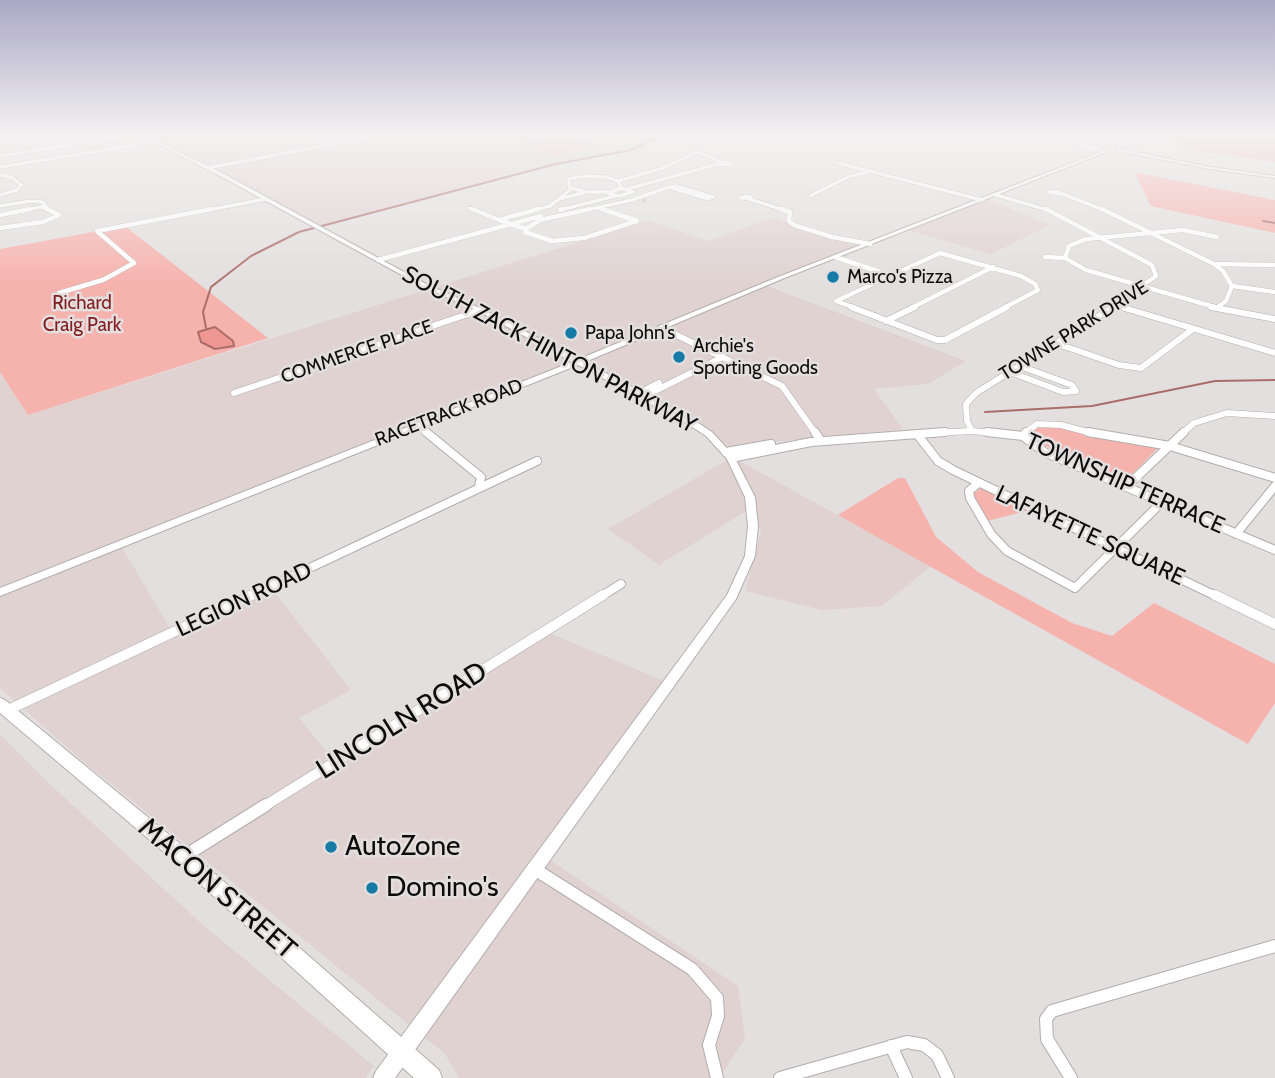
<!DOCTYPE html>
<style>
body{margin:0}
canvas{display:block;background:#e4dfdf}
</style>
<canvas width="1275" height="1078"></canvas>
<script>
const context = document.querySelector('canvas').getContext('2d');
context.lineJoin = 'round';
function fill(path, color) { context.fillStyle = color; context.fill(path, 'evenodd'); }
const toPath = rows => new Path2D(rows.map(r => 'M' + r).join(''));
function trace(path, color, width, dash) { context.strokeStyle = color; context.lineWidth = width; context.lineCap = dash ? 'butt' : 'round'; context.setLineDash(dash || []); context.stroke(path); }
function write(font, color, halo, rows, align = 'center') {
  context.font = font + ' Cabin,sans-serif'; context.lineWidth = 5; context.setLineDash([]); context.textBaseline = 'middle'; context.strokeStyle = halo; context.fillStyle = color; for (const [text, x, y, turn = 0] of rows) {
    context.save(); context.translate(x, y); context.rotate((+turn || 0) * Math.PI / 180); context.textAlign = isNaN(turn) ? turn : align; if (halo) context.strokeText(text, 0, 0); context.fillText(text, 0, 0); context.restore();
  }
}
const built = toPath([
 [97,135,298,135,324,145,380,135,662,135,631,150,563,162,401,206,316,226,206,167,201,168,151,142,118,148],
 [986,198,1050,225,991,254,907,230],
 [772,218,865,247,767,286,966,361,928,384,874,389,903,429,755,444,739,452,585,359,120,544,171,630,270,586,351,690,299,718,337,764,549,633,674,685,544,856,738,986,745,1039,719,1078,459,1078,445,1054,78,757,0,688,0,372,28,415,648,220,708,241],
 [732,457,931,566,882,606,822,610,745,591,761,531,751,508,659,565,608,529],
 [0,734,51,785,203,925,374,1066,365,1078,0,1078]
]);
const green = toPath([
 [562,135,597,145,555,155,521,144],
 [1167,135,1275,135,1275,162,1190,150],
 [1134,172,1275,200,1275,233,1151,206],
 [125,226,268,338,28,415,0,372,0,249],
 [1045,425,1159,447,1127,479,1119,480,1050,451,1052,449,1030,439,1028,432,1031,428],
 [898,478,905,478,936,537,978,572,1072,623,1112,636,1154,603,1275,664,1275,703,1248,744,838,515],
 [980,489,985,489,1030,510,987,521,976,504,973,494]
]);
const water = toPath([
 [215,327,233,341,234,346,215,349,201,342,198,332,215,327]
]);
const stream = toPath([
 [1263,221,1275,223],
 [206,328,203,312,211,287,251,256,299,232,556,164,631,150,662,135],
 [985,412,1092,406,1215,381,1275,380]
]);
const streetTunnel = toPath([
 [643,201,646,200]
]);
const streetFar5 = toPath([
 [334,135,343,135],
 [982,135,1029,142],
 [1039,135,1099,149],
 [0,144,56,135],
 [0,156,133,135],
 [724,162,729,163,731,165,718,164,724,162],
 [838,163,982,200],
 [0,167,154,142],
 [207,168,380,135],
 [0,175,13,178,21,185,17,190,0,195],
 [618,181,663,168,697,152,721,162],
 [676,186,713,197,708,199,669,187,676,186],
 [572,188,559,199,583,193],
 [621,188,633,192,619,196,608,193,621,188],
 [627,189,718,164],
 [608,192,585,192,572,188,569,186,569,179,584,176,606,177,618,181,621,188],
 [1061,194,1048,192,1058,192,1106,211],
 [996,195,1051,211],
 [745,196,750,197,751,198,740,198,745,196],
 [810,196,848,177,868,172],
 [749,199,787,211],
 [0,206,31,201,42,202,46,206],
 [44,208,50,211],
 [469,208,476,211],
 [598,208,607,211],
 [560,210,615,196],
 [21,211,46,206],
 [203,211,266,199],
 [532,211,550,206,559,199],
 [582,211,632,200,669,187]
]);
const streetFar4 = toPath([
 [472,209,499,220],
 [538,209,499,220,526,229,540,220,590,209],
 [602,209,637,221],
 [781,209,790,212,789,221,794,225,832,237,870,244],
 [1046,209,1152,265,1156,276,1110,308],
 [1102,209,1214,264,1223,271,1232,286,1226,301,1216,308],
 [560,210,563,209],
 [0,215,30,209],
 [0,228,43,222,59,215,47,209],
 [526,229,525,232,552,241,584,238,637,221],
 [1217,237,1183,230,1086,239,1069,246,1065,258,1086,270,1218,308],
 [835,257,889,275],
 [1045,257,1065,258],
 [378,260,541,216],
 [1214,264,1275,265],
 [1232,286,1275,292],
 [59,293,103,280,134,263,97,231,212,209],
 [1116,305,1127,308],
 [855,308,836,301,940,253,1021,276,1035,284,1038,290,1004,308],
 [911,308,993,267]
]);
const streetFar3 = toPath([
 [851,307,937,340,945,340,1007,307],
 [1121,307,1275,353],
 [1211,307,1275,319],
 [886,321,915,307],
 [662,328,782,386,816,434],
 [1055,343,1119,365,1141,368,1193,329],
 [1010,372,1063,392,1076,391,1072,385,1020,366],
 [234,393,480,310],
 [639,393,659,383],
 [645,396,723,357],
 [417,425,428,434],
 [972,431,967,421,966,404,976,393,1113,307],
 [914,434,972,431,1005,434],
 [1024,434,1037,424,1061,425,1095,434],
 [1182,434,1194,423,1227,413,1275,416]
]);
const streetFar2 = toPath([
 [426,432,481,477,479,487],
 [815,432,821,441],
 [987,432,1023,436,1044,452,1275,550],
 [1088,432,1170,446,1275,478],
 [917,434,938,461,953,470,1218,597],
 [1023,436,1026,432],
 [726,452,771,444],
 [731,458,811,442,945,432],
 [978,483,969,491,970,498,991,534,1007,551,1075,588,1162,502],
 [1126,487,1184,432],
 [1236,534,1275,486],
 [248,597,537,461],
 [600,597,621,584]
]);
const streetFar1 = toPath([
 [1215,595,1275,624],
 [8,710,252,595],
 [263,807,603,595]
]);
const street = toPath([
 [183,857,266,805],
 [536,870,692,969,717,998,718,1016,709,1045,717,1078],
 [891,1046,906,1078],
 [780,1078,907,1042,924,1045,937,1055,948,1078],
 [1071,1078,1047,1039,1046,1019,1052,1011,1275,946]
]);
const secondary = toPath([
 [140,135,145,135,224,174,426,284,482,309,579,359,778,277,1105,150,1109,151,782,279,585,362,692,419,712,432,734,456,755,497,758,526,755,556,736,599,395,1078,373,1078,376,1071,727,595,745,556,748,526,745,497,727,459,706,436,686,423,578,365,0,596,0,588,572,362,478,311,422,286,220,176,140,135],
 [1113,135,1117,135,1122,141,1121,149,1210,167,1275,176,1275,178,1210,169,1118,151,1117,149,1118,141,1113,135]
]);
const primary = toPath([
 [0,698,5,700,189,851,439,1070,442,1078,414,1078,177,863,0,713,0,698]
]);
const markers = [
 [833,277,7,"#167ba6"],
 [571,333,7,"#167ba6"],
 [679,357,7,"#167ba6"],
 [331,847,7,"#167ba6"],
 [372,888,7,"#167ba6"]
];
const farPoinames = [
 ["Marco's Pizza",847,277],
 ["Papa John's",585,333],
 ["Archie's",693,346],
 ["Sporting Goods",693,368]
];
const farParknames = [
 ["Richard",82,303],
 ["Craig Park",82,325]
];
const farStreetnames = [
 ["TOWNE PARK DRIVE",1074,331,-32],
 ["COMMERCE PLACE",357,352,-19],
 ["RACETRACK ROAD",449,413,-21]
];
const streetNames = [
 ["SOUTH ZACK HINTON PARKWAY",549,350,28],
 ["TOWNSHIP TERRACE",1125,484,24],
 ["LAFAYETTE SQUARE",1090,536,25],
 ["LEGION ROAD",244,600,-25]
];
const nearStreetnames = [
 ["LINCOLN ROAD",402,721,-32],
 ["MACON STREET",217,889,41]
];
const nearPoinames = [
 ["AutoZone",345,847],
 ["Domino's",386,888]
];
fill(built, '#e0d2d1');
fill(green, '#f6b2ad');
fill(water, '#ef9792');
trace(water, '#ab6d6a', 2);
trace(stream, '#ab6d6a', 2);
trace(streetTunnel, '#c4bfbf', 3.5, [3.5, 2]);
trace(streetFar5, '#b2adac', 4.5);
trace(streetFar4, '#b2adac', 5);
trace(streetFar3, '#b2adac', 7);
trace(streetFar2, '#b2adac', 10);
trace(streetFar1, '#b2adac', 11);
trace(street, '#b2adac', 14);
trace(secondary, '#b2adac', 2);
trace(primary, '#b2adac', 2);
trace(streetFar5, '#fff', 3.5);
trace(streetFar4, '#fff', 4.5);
trace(streetFar3, '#fff', 6);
trace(streetFar2, '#fff', 8);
trace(streetFar1, '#fff', 10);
trace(street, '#fff', 12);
fill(secondary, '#fff');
fill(primary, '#fff');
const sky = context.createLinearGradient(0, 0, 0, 286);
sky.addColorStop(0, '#aba8c6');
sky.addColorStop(0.47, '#f3f1f1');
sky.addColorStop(1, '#f3f1f100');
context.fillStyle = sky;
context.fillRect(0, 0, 1275, 286);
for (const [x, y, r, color] of markers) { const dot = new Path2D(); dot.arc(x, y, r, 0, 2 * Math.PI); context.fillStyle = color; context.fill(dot); trace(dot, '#e4dfdf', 2.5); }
write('19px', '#0d0c0c', '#e4dfdf', farPoinames, 'left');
write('19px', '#831d22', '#e4dfdf', farParknames);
write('19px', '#0d0c0c', '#e4dfdf', farStreetnames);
write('23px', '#0d0c0c', '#e4dfdf', streetNames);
write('28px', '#0d0c0c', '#e4dfdf', nearStreetnames);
write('28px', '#0d0c0c', '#e4dfdf', nearPoinames, 'left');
</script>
